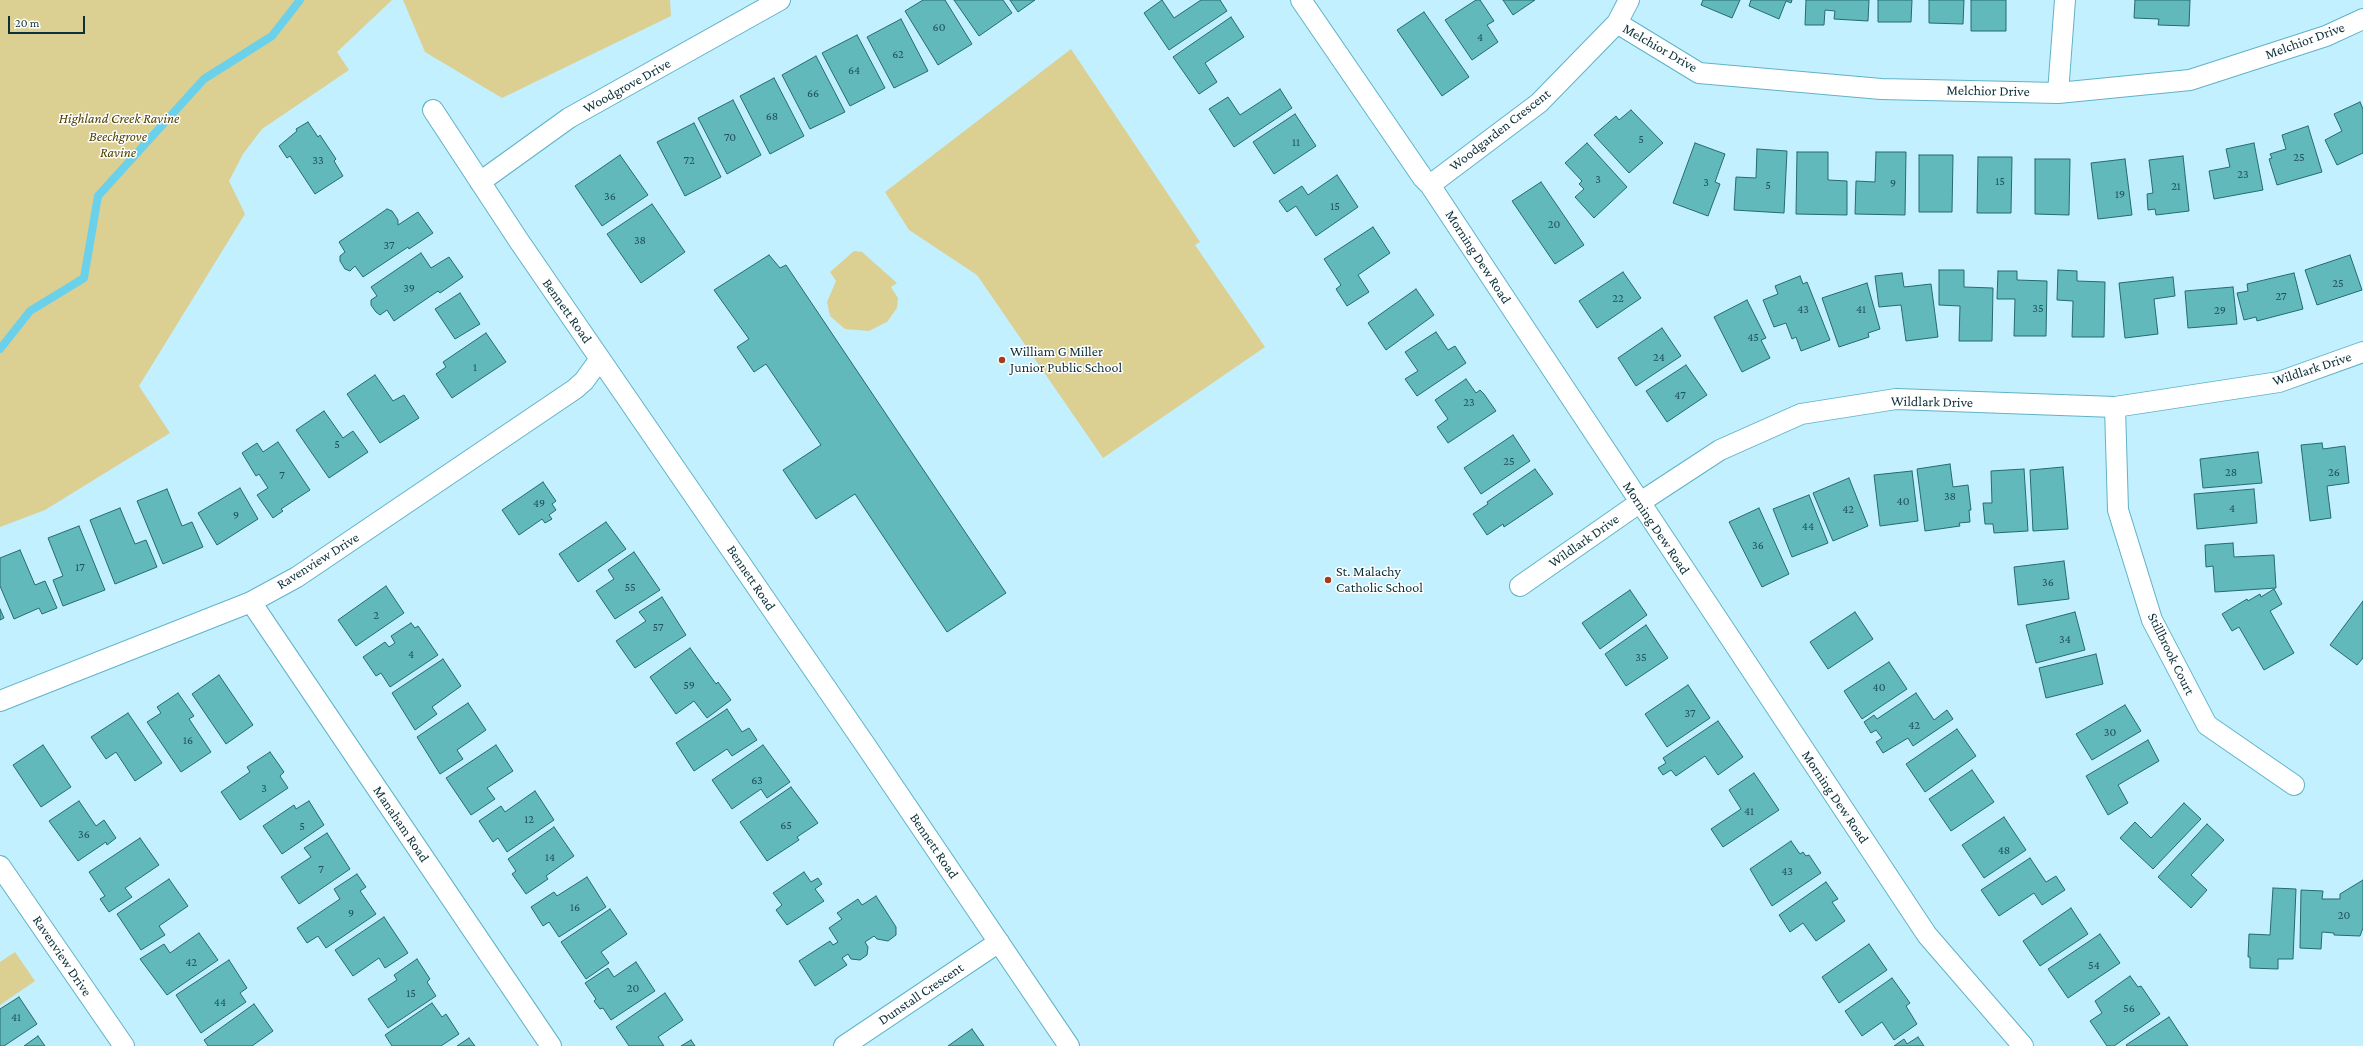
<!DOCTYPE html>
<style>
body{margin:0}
#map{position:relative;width:2363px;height:1046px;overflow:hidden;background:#c2f0fe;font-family:"Crimson Pro",serif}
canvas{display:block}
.scale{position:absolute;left:8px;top:16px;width:77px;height:18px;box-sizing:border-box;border:2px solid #0c3039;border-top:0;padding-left:5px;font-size:12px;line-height:14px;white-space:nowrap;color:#0c3039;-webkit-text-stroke:3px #fff;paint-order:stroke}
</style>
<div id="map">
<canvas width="2363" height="1046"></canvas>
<div class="scale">20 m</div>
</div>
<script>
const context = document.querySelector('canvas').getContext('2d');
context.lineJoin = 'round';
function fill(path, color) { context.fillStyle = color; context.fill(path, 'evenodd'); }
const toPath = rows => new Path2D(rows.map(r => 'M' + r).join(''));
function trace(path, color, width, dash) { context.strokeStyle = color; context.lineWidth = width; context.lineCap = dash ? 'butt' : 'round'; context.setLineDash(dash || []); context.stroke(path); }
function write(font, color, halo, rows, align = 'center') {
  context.font = font + ' "Crimson Pro",serif'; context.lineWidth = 3; context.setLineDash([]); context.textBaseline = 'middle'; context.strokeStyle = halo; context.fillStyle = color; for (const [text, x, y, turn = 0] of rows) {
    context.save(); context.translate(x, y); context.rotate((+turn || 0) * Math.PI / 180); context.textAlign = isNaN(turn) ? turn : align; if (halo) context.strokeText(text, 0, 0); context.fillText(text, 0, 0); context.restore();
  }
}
const green = toPath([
 [0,0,392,0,337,52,349,70,262,129,243,154,229,181,245,214,139,386,170,433,45,510,0,527],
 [403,0,670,0,671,16,502,98,425,52],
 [1071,49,1200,242,1195,245,1265,347,1103,458,977,275,909,230,885,192],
 [854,251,862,252,897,283,891,287,898,298,897,308,887,322,869,331,845,329,830,316,827,302,836,281,830,272],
 [15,952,35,981,0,1005,0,962]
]);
const stream = toPath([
 [0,349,30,311,84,278,98,196,204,79,272,36,300,0]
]);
const building = toPath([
 [923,0,945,0,972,44,938,65,905,11,923,0],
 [954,0,1003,0,1012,13,979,36,954,0],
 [1010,0,1035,0,1018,12,1010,0],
 [1162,0,1174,18,1201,0,1220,0,1227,11,1169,50,1144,13,1162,0],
 [1476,0,1480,0,1494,21,1487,25,1498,42,1472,60,1445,20,1476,0],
 [1503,0,1535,0,1513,15,1503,0],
 [1703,0,1740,0,1732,18,1701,5,1703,0],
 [1751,0,1792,0,1791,3,1786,1,1779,19,1749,6,1751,0],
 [1806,0,1869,0,1868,21,1834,19,1835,11,1825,10,1824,25,1805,25,1806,0],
 [1878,0,1912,0,1911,22,1878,22,1878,0],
 [1929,0,1964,0,1963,24,1929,23,1929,0],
 [1971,0,2006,0,2006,31,1971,31,1971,0],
 [2135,0,2190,0,2189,26,2158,25,2159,19,2134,18,2135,0],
 [1424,12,1469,77,1442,96,1397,30,1424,12],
 [1231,17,1244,37,1205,63,1217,82,1199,94,1173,57,1231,17],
 [901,19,928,71,894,88,867,37,901,19],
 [857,35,885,88,850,106,822,53,857,35],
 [816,56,845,112,810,129,782,75,816,56],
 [774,78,804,136,770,154,740,96,774,78],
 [1280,89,1292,108,1234,147,1209,109,1228,97,1240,115,1280,89],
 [733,100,761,155,727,174,698,118,733,100],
 [2360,102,2363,109,2363,153,2337,165,2325,140,2342,131,2334,114,2360,102],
 [1631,110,1663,143,1629,173,1594,135,1616,116,1619,120,1631,110],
 [1295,114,1316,146,1274,174,1253,142,1295,114],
 [308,122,318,137,320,135,336,159,334,161,343,176,315,194,290,156,287,158,279,146,297,131,296,129,308,122],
 [694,123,721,177,685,196,657,142,694,123],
 [2308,126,2322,172,2277,185,2269,159,2272,158,2270,154,2286,149,2282,135,2308,126],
 [1587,143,1627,187,1594,218,1575,197,1584,189,1579,184,1582,181,1565,163,1587,143],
 [1695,143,1725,154,1715,182,1720,184,1708,216,1673,203,1695,143],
 [2254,143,2263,190,2214,199,2209,171,2230,167,2226,149,2254,143],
 [1757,149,1787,151,1784,213,1734,210,1736,177,1756,178,1757,149],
 [1797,152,1828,152,1828,180,1847,181,1847,215,1796,214,1797,152],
 [1876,152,1906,152,1905,215,1855,214,1856,181,1875,182,1876,152],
 [620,155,648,195,602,226,575,186,620,155],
 [1919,155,1953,155,1952,212,1919,212,1919,155],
 [2183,156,2189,211,2156,215,2155,209,2148,210,2147,194,2153,193,2149,160,2183,156],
 [1978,157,2012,157,2011,213,1977,213,1978,157],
 [2035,159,2070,159,2069,215,2035,214,2035,159],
 [2125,159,2132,215,2098,219,2091,163,2125,159],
 [1337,175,1358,207,1316,236,1296,206,1287,212,1279,201,1302,186,1308,195,1337,175],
 [1541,182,1584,245,1555,264,1512,201,1541,182],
 [652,204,685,252,641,283,607,234,652,204],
 [387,209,392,211,398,220,398,225,418,212,433,233,409,249,408,247,363,277,355,266,350,271,345,269,340,261,340,256,345,252,339,242,387,209],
 [1373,227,1390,253,1358,275,1369,292,1347,306,1336,289,1341,285,1324,259,1373,227],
 [421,253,431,268,449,257,463,277,440,293,438,291,394,321,387,310,380,315,376,312,371,305,371,300,377,296,371,287,421,253],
 [769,255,780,268,786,265,1006,593,947,632,855,494,816,519,783,470,821,445,766,364,754,372,737,347,749,339,714,290,769,255],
 [2350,255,2362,290,2317,305,2305,270,2350,255],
 [1939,270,1964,270,1964,287,1993,288,1992,341,1959,341,1960,306,1939,305,1939,270],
 [2058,270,2077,271,2077,281,2105,282,2104,337,2072,337,2073,301,2057,300,2058,270],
 [1998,271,2017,271,2017,280,2047,281,2046,336,2014,336,2015,299,1997,299,1998,271],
 [1623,272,1641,298,1597,328,1579,301,1623,272],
 [1902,273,1904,287,1931,284,1938,337,1906,341,1901,305,1879,307,1875,276,1902,273],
 [2294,273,2303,309,2257,321,2256,317,2244,320,2237,293,2248,291,2247,284,2294,273],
 [1800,276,1803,284,1807,282,1830,340,1801,351,1796,337,1792,339,1786,323,1774,327,1763,300,1778,294,1775,286,1800,276],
 [2173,277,2175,296,2154,299,2158,334,2125,338,2119,283,2173,277],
 [1867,283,1880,329,1868,333,1869,337,1839,347,1822,298,1867,283],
 [2233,287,2237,324,2188,328,2185,291,2233,287],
 [1416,289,1434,315,1386,350,1368,323,1416,289],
 [460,293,480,324,455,339,435,309,460,293],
 [1747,300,1766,338,1761,340,1770,358,1742,372,1714,317,1747,300],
 [1662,328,1681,356,1636,386,1618,358,1662,328],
 [1436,332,1448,350,1455,346,1466,363,1417,396,1405,379,1418,371,1405,352,1436,332],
 [486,333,506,362,452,398,436,374,446,367,443,362,486,333],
 [1686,365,1707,395,1667,422,1646,391,1686,365],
 [375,375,393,401,404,395,419,418,380,443,347,394,375,375],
 [1466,379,1476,393,1480,390,1484,394,1496,411,1448,443,1437,427,1448,419,1435,400,1466,379],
 [324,411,343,438,353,431,368,452,329,478,296,430,324,411],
 [1513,435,1530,461,1481,494,1464,468,1513,435],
 [278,442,310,490,281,509,283,511,273,518,257,495,268,488,259,474,256,476,242,453,257,443,263,452,278,442],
 [2322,443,2323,449,2345,446,2349,483,2327,486,2331,518,2310,521,2301,445,2322,443],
 [2258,452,2262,483,2203,488,2200,459,2258,452],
 [1950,464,1953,487,1968,485,1971,510,1969,510,1970,522,1959,523,1960,526,1925,531,1917,469,1950,464],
 [2063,467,2068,529,2033,531,2030,470,2063,467],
 [1535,469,1553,494,1504,527,1503,524,1487,535,1473,514,1488,504,1487,502,1535,469],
 [2024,469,2028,531,1994,533,1993,524,1985,524,1983,503,1992,503,1991,471,2024,469],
 [1912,471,1918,521,1880,526,1874,475,1912,471],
 [1849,478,1868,526,1833,541,1813,493,1849,478],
 [543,482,556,501,552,504,556,510,549,515,552,519,545,523,542,519,519,535,502,510,543,482],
 [240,488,258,519,217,545,198,513,240,488],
 [167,489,182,526,192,522,203,547,163,564,137,501,167,489],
 [2254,489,2257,523,2197,529,2194,494,2254,489],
 [1809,495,1828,543,1792,557,1773,509,1809,495],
 [120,508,135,544,146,540,157,567,115,584,90,520,120,508],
 [1759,508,1789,574,1762,587,1729,522,1759,508],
 [606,522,626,549,578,582,559,554,606,522],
 [79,526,105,590,63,606,53,580,63,576,48,538,79,526],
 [2233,543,2234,557,2274,555,2276,588,2215,592,2213,566,2206,567,2205,545,2233,543],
 [20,550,35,585,45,581,57,608,42,614,39,608,14,619,0,586,0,558,20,550],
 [634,552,660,590,615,619,596,591,614,579,608,570,634,552],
 [2064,561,2069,599,2018,605,2014,567,2064,561],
 [386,586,404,613,356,646,338,620,386,586],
 [2274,589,2282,604,2270,611,2294,653,2264,670,2239,627,2232,631,2222,614,2247,599,2248,601,2260,594,2261,597,2274,589],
 [1630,590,1647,615,1600,649,1582,623,1630,590],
 [662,597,686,635,635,668,616,641,646,621,639,612,662,597],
 [2363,601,2363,658,2357,665,2330,645,2363,601],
 [0,609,4,618,0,620,0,609],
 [1855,612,1873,639,1828,669,1810,642,1855,612],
 [2075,612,2085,650,2036,663,2026,625,2075,612],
 [411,623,415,628,418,626,438,655,390,687,381,673,376,676,363,657,385,642,389,647,395,643,391,636,411,623],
 [1646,625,1668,658,1626,686,1605,654,1646,625],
 [690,648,716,684,718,682,731,700,707,718,694,701,676,714,650,677,690,648],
 [2096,654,2103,684,2046,698,2039,668,2096,654],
 [443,659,461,686,432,707,437,714,415,730,392,693,443,659],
 [1889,662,1907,689,1862,719,1844,691,1889,662],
 [219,675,253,725,226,744,192,694,219,675],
 [1688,685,1710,718,1667,747,1645,714,1688,685],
 [178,693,194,716,189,719,211,752,181,772,147,722,161,713,157,707,178,693],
 [1916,693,1934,720,1947,710,1953,719,1913,746,1908,738,1883,753,1876,742,1882,738,1876,730,1871,733,1864,722,1874,715,1877,719,1916,693],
 [468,703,486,730,457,750,463,759,440,774,417,737,468,703],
 [2125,705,2141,731,2092,760,2076,734,2125,705],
 [727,709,742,732,749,728,757,740,732,756,727,749,694,771,676,743,727,709],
 [128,713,162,763,135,781,116,752,106,759,91,737,128,713],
 [1718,721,1743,757,1718,775,1705,756,1676,776,1671,770,1663,775,1658,768,1666,763,1663,758,1718,721],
 [1957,729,1976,756,1925,792,1906,764,1957,729],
 [2148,740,2159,761,2118,785,2128,803,2108,815,2086,776,2148,740],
 [43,745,71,787,41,807,13,765,43,745],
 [496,745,513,771,487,788,495,799,471,815,446,778,496,745],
 [763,745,790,782,767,798,761,789,732,809,712,780,763,745],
 [270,752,284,772,280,776,288,788,240,820,221,792,250,772,247,767,270,752],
 [1972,770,1994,802,1951,831,1929,799,1972,770],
 [1754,773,1779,810,1723,847,1711,829,1741,809,1729,790,1754,773],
 [791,787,818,823,797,837,799,840,767,861,740,822,791,787],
 [535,791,554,820,507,852,498,838,493,842,479,821,501,806,505,812,535,791],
 [79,801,96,826,104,820,116,838,107,845,106,842,78,861,49,821,79,801],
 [309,801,324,825,282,854,263,826,294,805,296,809,309,801],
 [2184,803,2201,819,2153,869,2120,838,2135,822,2151,838,2184,803],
 [2004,817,2026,850,1984,878,1962,845,2004,817],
 [2207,824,2224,840,2191,875,2207,890,2191,908,2158,877,2207,824],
 [554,827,574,856,546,876,548,879,526,894,512,874,516,871,508,859,554,827],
 [327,833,350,869,299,904,281,877,311,857,304,848,327,833],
 [140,838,159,865,125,888,132,897,109,912,100,899,105,896,89,872,140,838],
 [1791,841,1800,854,1803,852,1806,856,1809,855,1821,873,1772,906,1750,869,1791,841],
 [2030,858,2046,882,2056,876,2065,890,2042,905,2034,893,1999,916,1981,890,2030,858],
 [804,872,811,882,818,878,822,884,815,889,824,901,787,925,776,910,782,905,773,893,804,872],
 [357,874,366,887,360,891,376,914,326,948,318,936,307,943,297,928,340,899,334,889,357,874],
 [587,877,606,907,559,937,549,922,543,926,531,907,554,892,557,896,587,877],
 [169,879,188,906,159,926,165,935,141,950,117,914,169,879],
 [2363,880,2363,928,2360,936,2334,935,2334,933,2322,932,2321,949,2300,948,2301,890,2323,891,2322,899,2340,899,2340,894,2363,880],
 [1826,882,1838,899,1832,902,1845,921,1816,941,1803,923,1790,932,1779,915,1826,882],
 [2273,888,2296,889,2293,959,2278,959,2278,969,2250,968,2250,957,2248,957,2249,934,2270,935,2273,888],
 [876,896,896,927,896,935,888,941,877,939,874,936,865,942,868,947,867,955,860,960,851,959,848,954,842,958,847,965,815,986,799,961,830,941,833,945,838,942,829,928,842,919,837,913,858,899,862,905,876,896],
 [2071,908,2088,934,2040,966,2023,941,2071,908],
 [610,909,627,934,601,952,609,963,586,979,561,942,610,909],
 [384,917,408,953,385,968,379,958,353,976,335,950,384,917],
 [199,933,218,960,167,995,140,959,164,944,170,953,199,933],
 [2100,934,2120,963,2068,998,2048,969,2100,934],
 [1869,944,1887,970,1839,1003,1822,977,1869,944],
 [417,959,430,979,427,982,436,996,388,1028,368,999,397,980,394,975,417,959],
 [229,960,247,988,240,993,246,1002,201,1033,176,995,229,960],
 [636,962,655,991,611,1020,603,1008,600,1009,594,1001,596,999,585,983,608,968,614,977,636,962],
 [2130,976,2138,987,2141,986,2160,1014,2114,1046,2107,1046,2090,1021,2102,1013,2095,1001,2130,976],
 [1892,978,1910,1003,1906,1006,1917,1024,1894,1040,1882,1022,1862,1036,1845,1011,1892,978],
 [665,993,683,1020,658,1037,664,1046,629,1046,616,1027,665,993],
 [19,997,37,1024,4,1046,0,1046,0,1009,19,997],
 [432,1003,442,1017,446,1014,459,1034,441,1046,392,1046,385,1035,432,1003],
 [254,1004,273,1031,252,1046,208,1046,204,1040,254,1004],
 [2169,1017,2188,1046,2127,1046,2126,1045,2169,1017],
 [972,1029,984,1046,948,1046,972,1029],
 [38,1036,45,1046,24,1046,38,1036],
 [1918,1037,1924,1046,1894,1046,1904,1039,1907,1044,1918,1037],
 [469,1038,475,1046,457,1046,469,1038],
 [691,1040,695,1046,681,1046,691,1040]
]);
const minor = toPath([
 [1301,0,1423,178,1430,185,1927,935,2023,1046],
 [1617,23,1699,73,1881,89,2058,93,2190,80,2326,36,2363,19],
 [2058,93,2065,0],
 [433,110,519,241,864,743,1069,1046],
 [480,182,569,118,780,0],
 [1430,185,1539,103,1617,23,1629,0],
 [2115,407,2118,510,2152,620,2207,725,2294,785],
 [1520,586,1639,503,1720,450,1801,414,1896,399,2115,407,2279,382,2363,352],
 [251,602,551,1046],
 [0,701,251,602,297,577,575,389,584,381,600,359],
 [0,866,124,1046],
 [844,1046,999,942]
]);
const markers = [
 [1002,360,4,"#a43c1b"],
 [1328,580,4,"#a43c1b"]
];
const numberNames = [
 ["60",939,27],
 ["4",1480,37],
 ["62",898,54],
 ["64",854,70],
 ["66",813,93],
 ["68",772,116],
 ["70",730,137],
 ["5",1641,139],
 ["11",1296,142],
 ["25",2299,157],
 ["33",318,160],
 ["72",689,160],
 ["23",2243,174],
 ["3",1598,179],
 ["15",2000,181],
 ["3",1706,182],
 ["9",1893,183],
 ["5",1768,185],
 ["21",2176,186],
 ["19",2120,194],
 ["36",610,196],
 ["15",1335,206],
 ["20",1554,224],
 ["38",640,240],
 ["37",389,245],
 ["25",2338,283],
 ["39",409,288],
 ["27",2281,296],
 ["22",1618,298],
 ["35",2038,308],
 ["43",1803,309],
 ["41",1861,309],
 ["29",2220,310],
 ["45",1753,337],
 ["24",1659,357],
 ["1",475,367],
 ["47",1680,395],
 ["23",1469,402],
 ["5",337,444],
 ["25",1509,461],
 ["28",2231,472],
 ["26",2334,472],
 ["7",282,475],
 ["38",1950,496],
 ["40",1903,501],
 ["49",539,503],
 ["4",2232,508],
 ["42",1848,509],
 ["9",236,515],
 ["44",1808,526],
 ["36",1758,545],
 ["17",80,567],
 ["36",2048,582],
 ["55",630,587],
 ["2",376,615],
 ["57",658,627],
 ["34",2065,639],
 ["4",411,654],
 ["35",1641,657],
 ["59",689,685],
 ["40",1879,687],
 ["37",1690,713],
 ["42",1914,725],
 ["30",2110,732],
 ["16",188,740],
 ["63",757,780],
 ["3",264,788],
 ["41",1749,811],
 ["12",529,819],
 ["65",786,825],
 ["5",302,826],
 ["36",84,834],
 ["48",2004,850],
 ["14",550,857],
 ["7",321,869],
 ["43",1787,871],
 ["16",575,907],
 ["9",351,913],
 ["20",2344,915],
 ["42",191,962],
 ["54",2094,965],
 ["20",633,988],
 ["15",411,993],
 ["44",220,1002],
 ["56",2129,1008],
 ["41",16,1017]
];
const streetNames = [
 ["Melchior Drive",2305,41,-20],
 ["Melchior Drive",1660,48,30],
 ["Woodgrove Drive",627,86,-29],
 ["Melchior Drive",1988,91,1],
 ["Woodgarden Crescent",1500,130,-38],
 ["Morning Dew Road",1478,257,57],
 ["Bennett Road",567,311,55],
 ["Wildlark Drive",2312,369,-18],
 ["Wildlark Drive",1932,402,1],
 ["Morning Dew Road",1656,528,56],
 ["Wildlark Drive",1584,541,-35],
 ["Ravenview Drive",318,561,-32],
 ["Bennett Road",751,578,56],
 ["Stillbrook Court",2171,654,64],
 ["Morning Dew Road",1835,797,56],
 ["Manaham Road",401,824,56],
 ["Bennett Road",934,846,56],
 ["Ravenview Drive",62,956,56],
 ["Dunstall Crescent",921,994,-34]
];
const parkNames = [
 ["Highland Creek Ravine",119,119],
 ["Beechgrove",118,137],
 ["Ravine",118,153]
];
const poiNames = [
 ["William G Miller",1010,352],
 ["Junior Public School",1010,368],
 ["St. Malachy",1336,572],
 ["Catholic School",1336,588]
];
fill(green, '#dccf92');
trace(stream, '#6bd0ea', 8);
fill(building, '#61b9bc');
trace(building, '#256b6d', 1);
trace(minor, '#61b2c8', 22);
trace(minor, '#fff', 20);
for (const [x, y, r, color] of markers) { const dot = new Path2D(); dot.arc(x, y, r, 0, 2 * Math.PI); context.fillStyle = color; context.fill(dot); trace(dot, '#fff', 1.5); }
write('12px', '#21525a', null, numberNames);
write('14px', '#0c3039', '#fff', streetNames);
write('italic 14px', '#4d4100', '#fff', parkNames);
write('14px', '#0c3039', '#fff', poiNames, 'left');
</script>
